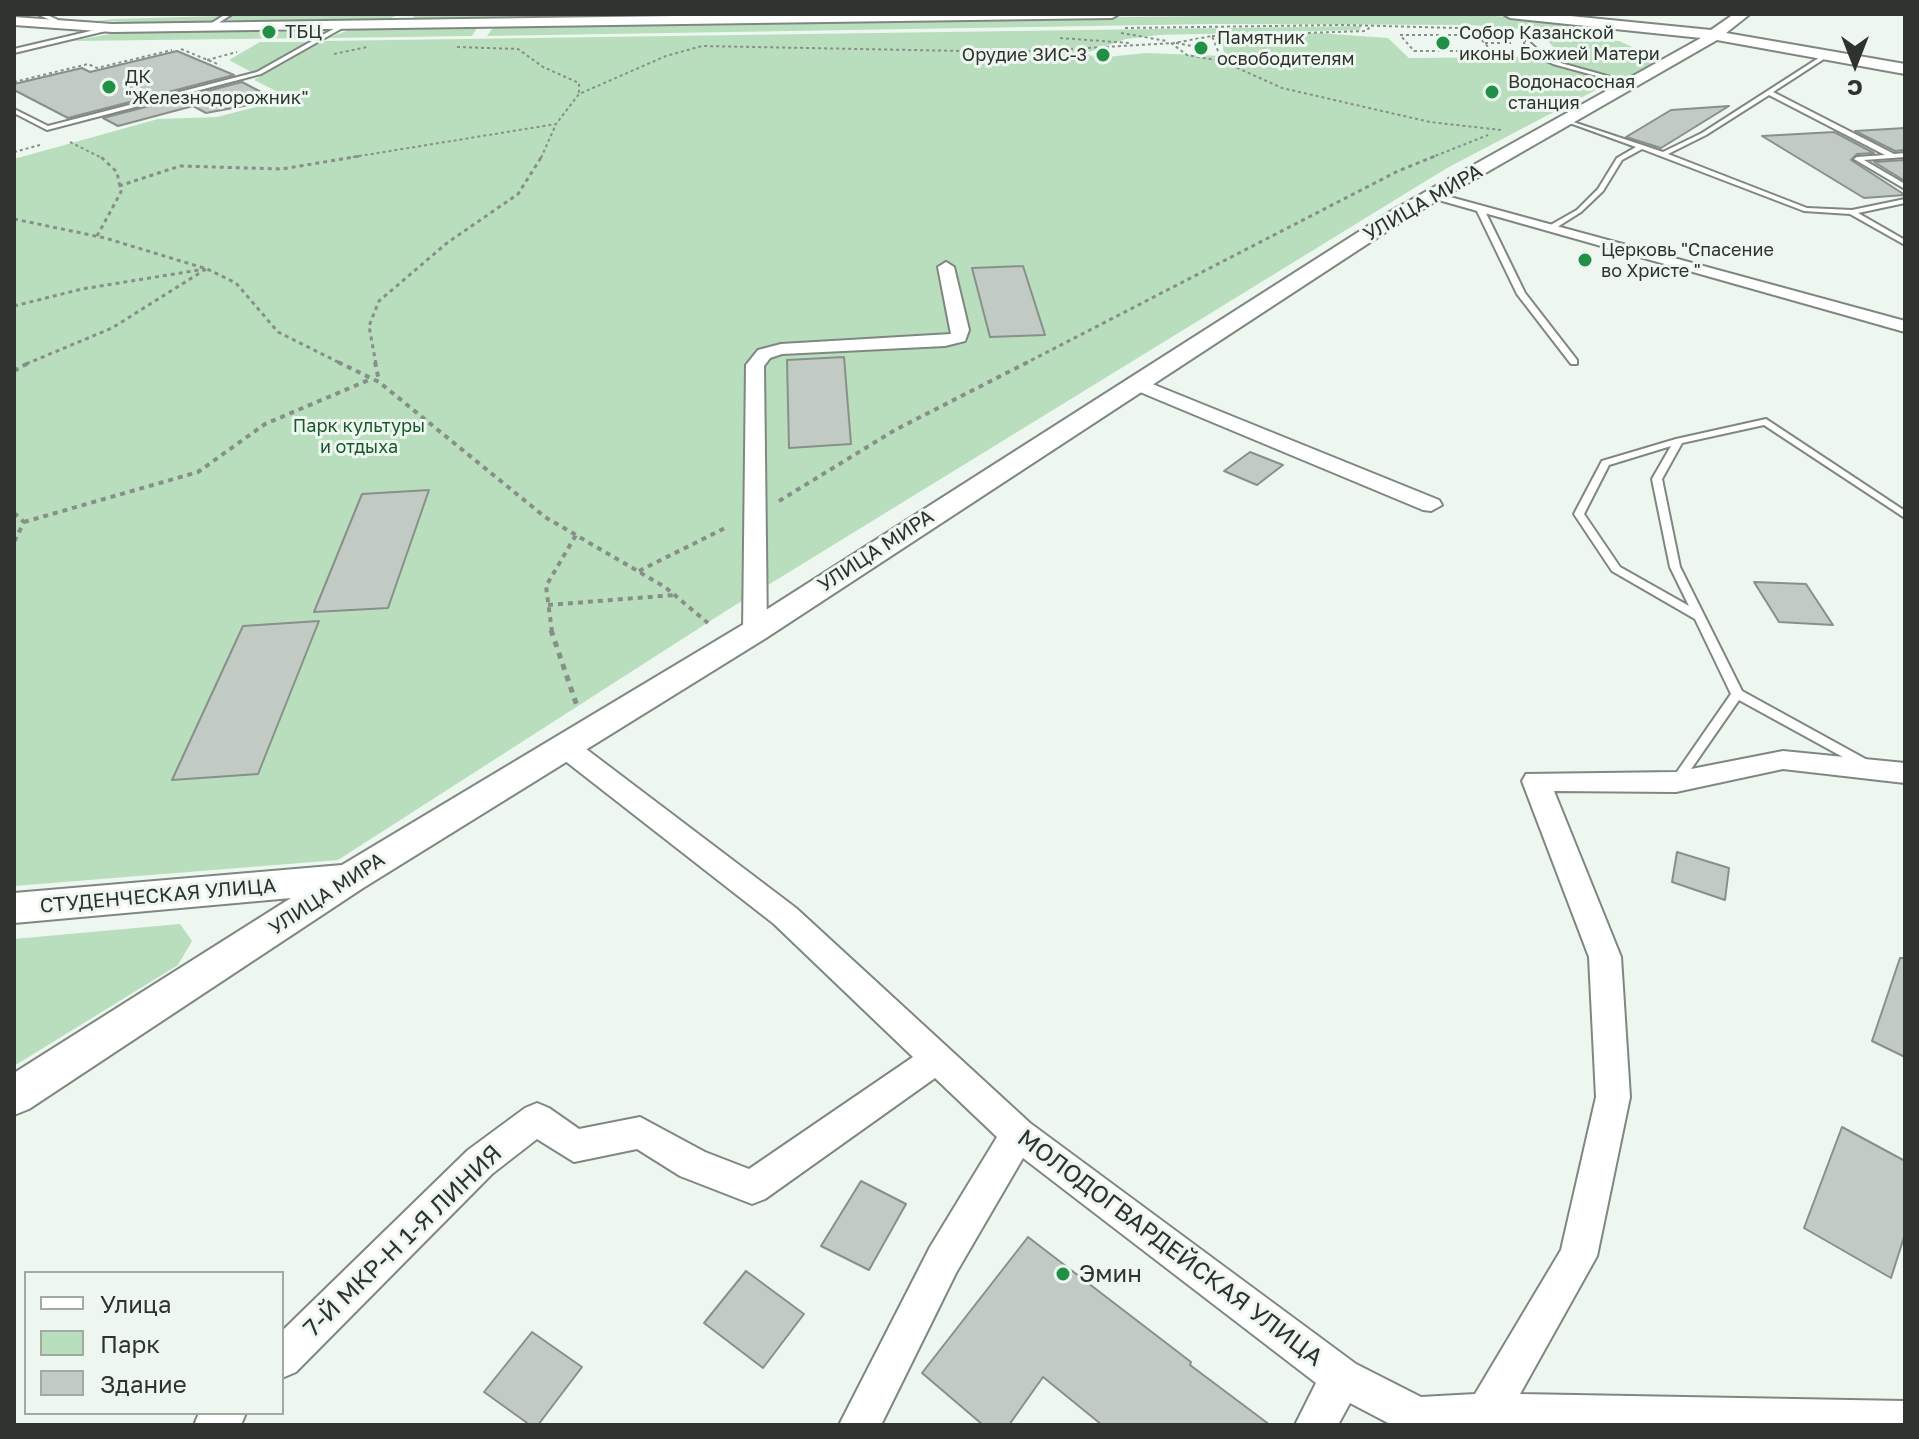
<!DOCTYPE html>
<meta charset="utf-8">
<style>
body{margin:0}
#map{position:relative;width:1919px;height:1439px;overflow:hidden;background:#eef7ef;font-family:"Golos Text",sans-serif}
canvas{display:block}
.frame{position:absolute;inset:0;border:16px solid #2f3330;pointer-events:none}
.legend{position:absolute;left:24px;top:1271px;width:260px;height:144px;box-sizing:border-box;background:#eef7ef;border:2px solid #a2a9a3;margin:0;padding:10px 14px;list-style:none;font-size:24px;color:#2f3330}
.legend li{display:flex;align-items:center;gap:16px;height:40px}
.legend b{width:40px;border:2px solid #a2a9a3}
.north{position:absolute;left:1815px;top:24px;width:80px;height:80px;-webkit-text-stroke:6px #eef7ef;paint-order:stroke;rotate:180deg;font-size:22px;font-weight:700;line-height:32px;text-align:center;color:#2f3330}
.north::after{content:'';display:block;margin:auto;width:28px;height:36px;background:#2f3330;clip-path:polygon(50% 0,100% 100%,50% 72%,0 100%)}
</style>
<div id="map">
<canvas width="1919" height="1439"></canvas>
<div class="frame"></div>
<ul class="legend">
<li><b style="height:10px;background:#fff"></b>Улица</li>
<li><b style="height:22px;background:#b8debe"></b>Парк</li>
<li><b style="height:22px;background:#c2cbc3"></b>Здание</li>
</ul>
<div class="north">С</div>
</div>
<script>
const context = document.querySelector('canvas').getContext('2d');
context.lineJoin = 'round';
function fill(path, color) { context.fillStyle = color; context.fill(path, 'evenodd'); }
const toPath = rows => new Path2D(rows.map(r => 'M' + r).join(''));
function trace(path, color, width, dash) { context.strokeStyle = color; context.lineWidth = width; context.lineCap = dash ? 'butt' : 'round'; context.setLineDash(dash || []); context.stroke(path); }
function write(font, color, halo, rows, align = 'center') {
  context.font = font + ' "Golos Text",sans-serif'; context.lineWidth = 6; context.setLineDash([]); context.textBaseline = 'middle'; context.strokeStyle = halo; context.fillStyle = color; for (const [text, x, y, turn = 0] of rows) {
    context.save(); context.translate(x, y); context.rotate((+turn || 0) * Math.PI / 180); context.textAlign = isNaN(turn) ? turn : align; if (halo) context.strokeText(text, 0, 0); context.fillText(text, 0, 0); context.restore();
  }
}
const green = toPath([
 [399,14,386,21,226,20,232,15],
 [416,14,627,14,616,18,415,20,412,19],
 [1348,14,1485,15,1629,29,1593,35,1470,25,1213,24,487,36,494,26],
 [220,16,205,24,96,21,114,19],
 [478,26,472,36,328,38,354,28],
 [1361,26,1360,30,1159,35,1126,39,1086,53,1096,58,1146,53,1224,56,1222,37,1318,33,1388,38,1409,58,1528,57,1611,82,1447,168,729,609,338,860,14,886,14,159,158,119,217,117,290,98,254,80,323,41],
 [323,28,325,32,314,38,72,41,121,32,278,32],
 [1553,35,1619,41,1659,59,1628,78,1580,68,1556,57,1556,49,1544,38],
 [260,42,307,42,253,73,229,60],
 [180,924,192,941,178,965,14,1066,14,939]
]);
const building = toPath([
 [177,51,234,75,68,118,14,90,14,84,82,68,90,72,177,51],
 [242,82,276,100,206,113,193,106,118,126,103,118,242,82],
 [1729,106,1661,148,1626,137,1671,110,1729,106],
 [1905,128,1905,150,1895,151,1855,131,1905,128],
 [1834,132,1874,153,1857,154,1851,160,1905,195,1864,198,1762,136,1834,132],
 [1905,160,1905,181,1874,162,1905,160],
 [1023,266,1045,335,990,337,972,268,1023,266],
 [844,357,851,444,789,448,787,360,844,357],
 [1250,452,1283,465,1257,485,1224,471,1250,452],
 [429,490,388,608,314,612,362,494,429,490],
 [1754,582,1806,584,1833,625,1779,622,1754,582],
 [319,621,258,774,172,780,243,626,319,621],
 [1677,852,1729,868,1725,900,1672,882,1677,852],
 [1900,958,1905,958,1905,1057,1872,1041,1900,958],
 [1842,1127,1905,1161,1905,1234,1891,1278,1804,1228,1842,1127],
 [861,1181,906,1204,869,1270,821,1246,861,1181],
 [1028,1237,1191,1362,1190,1365,1270,1425,1102,1425,1043,1377,1009,1425,983,1425,922,1373,1028,1237],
 [746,1271,804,1314,763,1368,704,1323,746,1271],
 [532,1332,582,1367,538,1425,530,1425,484,1392,532,1332]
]);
const pathFar3 = toPath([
 [1125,28,1344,25,1495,29],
 [1121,33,1167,41],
 [1400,35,1477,35,1492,51,1414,51,1400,35],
 [1212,36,1366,31,1372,25],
 [1060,38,1129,43],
 [1171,43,1187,55,1222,61],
 [1176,43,1192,46],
 [1485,43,1511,43],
 [457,47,518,49,543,67,579,83,579,93],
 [181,49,220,65],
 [334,54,367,47],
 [207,60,237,52],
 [14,82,88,64,97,68,172,50],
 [70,142,102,158],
 [14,152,40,145],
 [347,158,556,124,579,94,666,56,702,46,1017,52,1174,43,1212,36,1222,61,1282,88,1430,122,1501,130],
 [541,158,556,124],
 [1430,158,1488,135]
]);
const pathFar2 = toPath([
 [119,186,180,166,282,169,360,156],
 [14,219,105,238,207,269,236,283,278,332,342,364],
 [97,236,121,192,117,172,100,156],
 [14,306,82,289,205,269],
 [26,364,112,328,206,269],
 [376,364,369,326,379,301,447,243,518,194,542,156],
 [1024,364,1396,172,1435,156]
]);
const pathFar1 = toPath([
 [338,362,379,382,545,517,665,587,708,623],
 [375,362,379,381],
 [14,371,30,362],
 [779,501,895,430,1028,362],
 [14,513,24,522,14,542],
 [24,522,198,472,265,424,371,379],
 [639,571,727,527],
 [548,605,675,595],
 [552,632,546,586,576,535]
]);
const path = toPath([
 [551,630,577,706]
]);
const service = toPath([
 [37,14,45,14,58,20,43,25,43,23,50,20,37,14],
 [226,14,232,14,211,28,207,28,207,26,226,14],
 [344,23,346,26,261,74,47,130,14,113,14,109,48,126,257,72,344,23],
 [112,26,114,29,14,53,14,49,112,26],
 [1527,40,1544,56,1557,62,1636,84,1633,86,1553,64,1540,58,1525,43,1527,40],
 [1828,52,1830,55,1773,92,1894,154,1905,153,1905,157,1864,160,1905,184,1905,189,1854,159,1857,157,1885,155,1769,95,1706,135,1668,154,1807,208,1852,210,1905,199,1905,203,1858,213,1905,240,1905,245,1850,214,1804,211,1642,149,1622,160,1603,191,1581,212,1554,229,1547,227,1577,210,1598,189,1617,158,1636,147,1567,122,1567,120,1663,152,1702,133,1828,52],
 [1479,205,1483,207,1525,293,1577,360,1577,364,1571,364,1517,294,1475,207,1479,205],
 [1766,419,1905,511,1905,518,1764,425,1682,443,1662,479,1680,567,1742,691,1871,762,1873,765,1867,769,1863,768,1739,700,1680,785,1676,787,1672,785,1670,782,1672,779,1731,694,1695,619,1612,571,1574,514,1602,461,1676,439,1766,419],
 [1671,446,1652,479,1670,567,1689,606,1620,567,1584,514,1609,465,1671,446]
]);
const minor = toPath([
 [1428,191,1905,321,1905,332,1428,197,1428,191],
 [946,262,954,267,969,330,965,341,945,346,782,354,770,358,764,366,767,631,764,636,746,636,743,631,746,365,758,350,781,344,951,334,938,267,946,262],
 [1135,377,1439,500,1442,505,1431,511,1423,510,1128,387,1128,379,1135,377],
 [564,737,573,739,796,908,1030,1123,1356,1364,1421,1397,1475,1394,1561,1250,1596,1097,1589,957,1522,781,1526,774,1676,772,1783,751,1905,763,1905,783,1783,769,1676,792,1554,791,1621,957,1630,1097,1597,1256,1520,1394,1905,1401,1905,1425,1392,1425,1350,1403,1338,1425,1295,1425,1316,1383,1023,1158,956,1273,881,1425,839,1425,930,1247,997,1137,935,1078,765,1199,752,1204,680,1176,637,1149,574,1162,537,1139,492,1174,296,1372,282,1378,282,1331,468,1150,525,1108,537,1103,549,1108,579,1129,640,1117,705,1152,749,1169,913,1057,774,924,555,753,551,746,555,739,564,737],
 [199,1413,246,1413,241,1425,194,1425,199,1413]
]);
const tertiary = toPath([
 [816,14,1119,14,1112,18,112,32,14,25,14,17,112,24,816,14],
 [1503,14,1550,14,1711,30,1734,14,1750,14,1726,33,1905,64,1905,74,1717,40,1407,218,766,638,363,888,29,1109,14,1115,14,1073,291,898,14,923,14,893,342,865,744,624,1393,210,1701,38,1510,18,1503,14]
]);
const markers = [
 [269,32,8,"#228f47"],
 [1443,43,8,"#228f47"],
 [1201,48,8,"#228f47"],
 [1103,55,8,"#228f47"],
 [109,87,8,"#228f47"],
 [1492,92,8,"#228f47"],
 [1585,260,8,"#228f47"],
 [1063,1274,8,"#228f47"]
];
const farPoinames = [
 ["ТБЦ",285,32],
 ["Собор Казанской",1459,33],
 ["иконы Божией Матери",1459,54],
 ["Памятник",1217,38],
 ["освободителям",1217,59],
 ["Орудие ЗИС-3",1087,55,"right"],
 ["ДК",125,77],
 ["\"Железнодорожник\"",125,98],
 ["Водонасосная",1508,82],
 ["станция",1508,103],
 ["Церковь \"Спасение",1601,250],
 ["во Христе \"",1601,271]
];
const farParknames = [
 ["Парк культуры",359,426],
 ["и отдыха",359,447]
];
const streetNames = [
 ["УЛИЦА МИРА",1423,203,-30],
 ["УЛИЦА МИРА",876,551,-33],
 ["УЛИЦА МИРА",327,894,-33],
 ["СТУДЕНЧЕСКАЯ УЛИЦА",158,896,-5]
];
const nearStreetnames = [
 ["7-Й МКР-Н 1-Я ЛИНИЯ",403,1241,-44],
 ["МОЛОДОГВАРДЕЙСКАЯ УЛИЦА",1170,1248,37]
];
const nearPoinames = [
 ["Эмин",1079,1274]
];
fill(green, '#b8debe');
fill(building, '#c2cbc3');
trace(building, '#889089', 2);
trace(service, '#7f8880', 4);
trace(minor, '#7f8880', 4);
trace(tertiary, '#7f8880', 4);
trace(pathFar3, '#888f89', 2, [3, 3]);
trace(pathFar2, '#888f89', 3, [4, 4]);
trace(pathFar1, '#888f89', 4, [5, 5]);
trace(path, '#888f89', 5, [6, 6]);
fill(service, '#fff');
fill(minor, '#fff');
fill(tertiary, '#fff');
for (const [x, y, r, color] of markers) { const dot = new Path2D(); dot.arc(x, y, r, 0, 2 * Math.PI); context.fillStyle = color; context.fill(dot); trace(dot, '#eef7ef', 3); }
write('18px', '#2f3330', '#eef7ef', farPoinames, 'left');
write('18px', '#1a592d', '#eef7ef', farParknames);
write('20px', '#2f3330', '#eef7ef', streetNames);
write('24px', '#2f3330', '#eef7ef', nearStreetnames);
write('24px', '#2f3330', '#eef7ef', nearPoinames, 'left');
</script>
